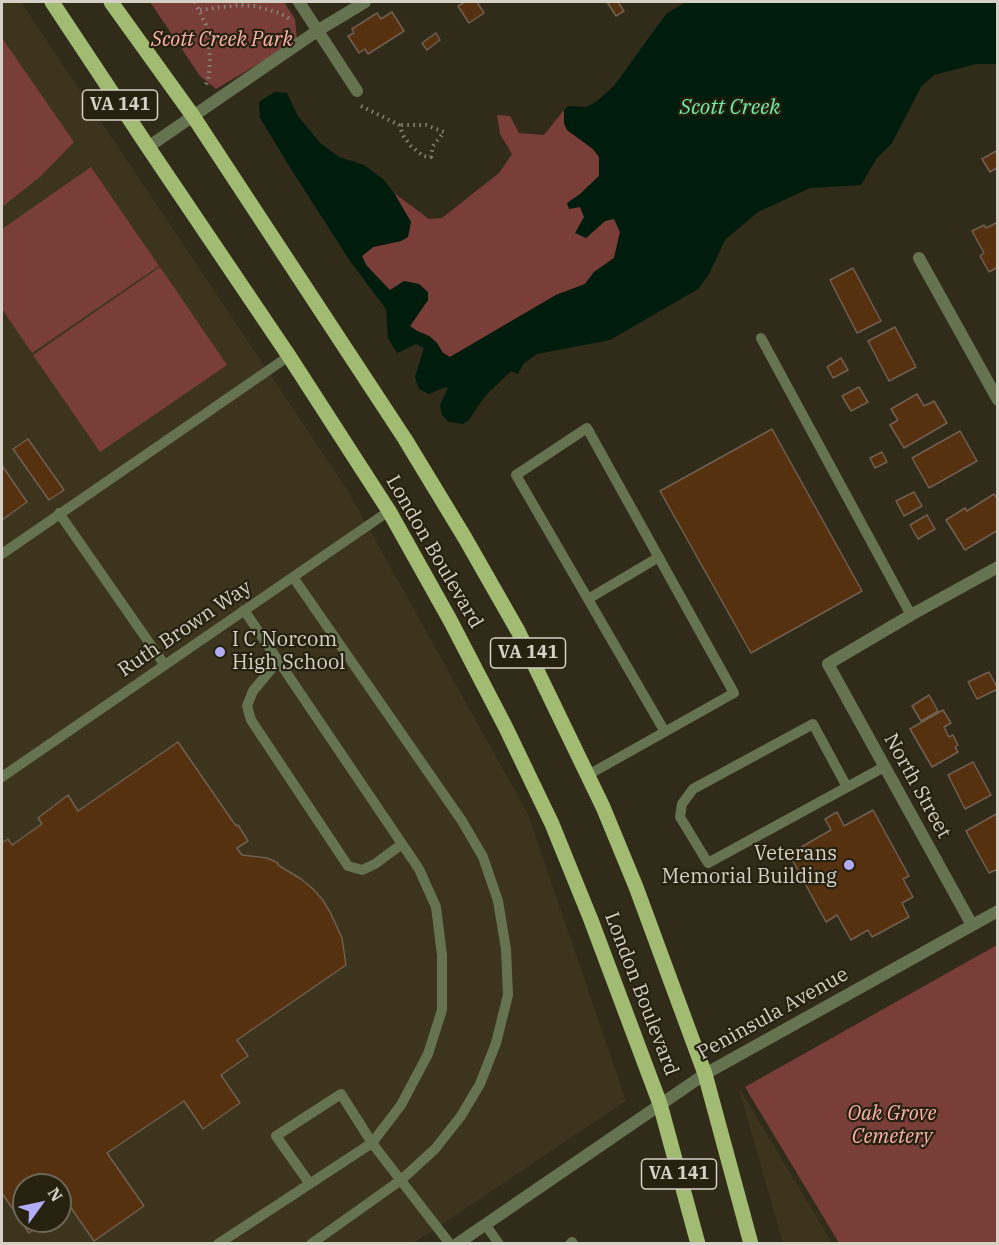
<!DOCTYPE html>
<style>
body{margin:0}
#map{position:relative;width:999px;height:1245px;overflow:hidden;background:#312b19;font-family:"IBM Plex Serif",serif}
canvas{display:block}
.frame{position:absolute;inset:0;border:3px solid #d5d1c6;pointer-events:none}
.north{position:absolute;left:12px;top:1173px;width:60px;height:60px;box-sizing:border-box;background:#272110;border:2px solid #6d6759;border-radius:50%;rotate:57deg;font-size:16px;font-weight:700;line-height:24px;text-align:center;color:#d5d1c6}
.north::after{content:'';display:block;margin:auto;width:21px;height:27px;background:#b3adf9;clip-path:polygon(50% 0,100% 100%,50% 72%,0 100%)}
</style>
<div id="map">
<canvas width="999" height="1245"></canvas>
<div class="frame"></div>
<div class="north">N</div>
</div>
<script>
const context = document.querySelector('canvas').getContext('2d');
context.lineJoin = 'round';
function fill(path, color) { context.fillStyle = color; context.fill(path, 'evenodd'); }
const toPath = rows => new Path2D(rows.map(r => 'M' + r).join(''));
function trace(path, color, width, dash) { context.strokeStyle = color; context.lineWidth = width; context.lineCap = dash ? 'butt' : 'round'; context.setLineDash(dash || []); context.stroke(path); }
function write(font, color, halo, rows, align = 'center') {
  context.font = font + ' "IBM Plex Serif",serif'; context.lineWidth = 4.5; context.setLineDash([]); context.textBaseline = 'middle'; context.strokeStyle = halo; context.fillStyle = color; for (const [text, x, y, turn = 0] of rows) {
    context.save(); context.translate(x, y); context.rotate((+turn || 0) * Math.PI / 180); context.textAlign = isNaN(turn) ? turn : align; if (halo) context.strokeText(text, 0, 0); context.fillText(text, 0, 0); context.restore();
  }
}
const built = toPath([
 [2,2,21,2,348,491,528,814,626,1101,414,1243,2,1244],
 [24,1185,60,1185,60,1221,24,1221],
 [738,1086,832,1243,783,1243]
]);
const green = toPath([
 [150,2,284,2,295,19,297,41,216,89,200,76],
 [2,38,74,142,40,177,2,207],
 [564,110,564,123,567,130,593,149,599,157,599,176,579,195,567,203,581,207,584,217,586,238,605,221,614,218,620,232,614,258,594,272,585,284,556,295,450,357,443,353,437,343,429,336,417,331,410,326,428,300,390,291,366,265,362,256,373,247,401,241,411,222,394,193,429,219,442,218,499,173,512,154,500,134,497,115,510,116,519,133,544,135],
 [91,167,159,266,32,353,2,309,2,229],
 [160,267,227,365,100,452,33,355],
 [997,945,997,1243,839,1243,745,1087]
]);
const water = toPath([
 [686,2,997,2,997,64,976,64,934,75,921,87,892,143,877,158,861,185,810,188,758,212,725,240,709,274,698,289,610,340,537,354,523,364,518,374,511,371,485,396,469,420,463,424,449,422,442,415,440,405,448,388,445,387,429,394,419,389,415,377,424,348,416,344,397,353,388,338,386,309,350,261,291,169,260,118,259,102,275,92,287,93,298,116,320,143,339,157,364,165,383,179,394,193,411,222,408,237,401,241,373,247,362,256,366,265,390,290,404,281,419,284,428,292,428,300,410,326,417,331,429,336,437,343,443,353,450,357,556,295,585,284,594,272,614,258,620,232,614,219,605,221,586,238,575,233,584,217,580,207,569,209,567,203,579,195,599,176,599,157,593,149,567,130,564,123,564,110,569,106,586,107,596,102,614,86,666,14]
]);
const building = toPath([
 [465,2,477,2,484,13,469,23,458,6,465,2],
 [607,2,618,2,624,11,616,16,607,2],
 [392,12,404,31,368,54,365,49,359,53,348,36,354,33,352,29,377,13,381,19,392,12],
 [436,33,440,40,427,50,422,43,436,33],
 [998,150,998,167,990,172,982,159,998,150],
 [998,222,998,267,989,272,980,256,984,253,972,231,984,225,986,228,998,222],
 [853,268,881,321,857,333,830,280,853,268],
 [895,327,916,367,889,381,868,341,895,327],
 [841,358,848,370,833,378,827,367,841,358],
 [859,387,868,402,851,411,842,396,859,387],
 [917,394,924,406,934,401,947,423,904,448,890,425,898,420,891,409,917,394],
 [772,429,862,591,751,653,660,491,772,429],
 [960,431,977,461,929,488,912,458,960,431],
 [28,439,64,490,49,500,13,449,28,439],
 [882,452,887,462,875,468,870,458,882,452],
 [3,467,27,502,2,520,2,469,3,467],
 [914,492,922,506,904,516,896,501,914,492],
 [994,494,998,500,998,530,965,550,946,520,965,508,967,511,994,494],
 [927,515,935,529,918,539,910,525,927,515],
 [989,672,998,689,977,699,968,682,989,672],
 [929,695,938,711,921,721,912,706,929,695],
 [943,710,951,723,944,727,949,737,953,735,958,745,955,747,958,752,932,767,910,729,943,710],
 [178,742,236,826,238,825,248,841,237,848,242,855,267,858,278,863,278,865,301,879,313,889,322,899,330,912,342,938,346,965,237,1040,248,1056,221,1075,240,1103,203,1129,184,1101,107,1153,144,1206,94,1241,69,1205,60,1211,60,1185,24,1185,24,1221,45,1221,29,1233,2,1193,2,843,8,839,12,845,42,824,38,818,68,795,78,811,178,742],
 [973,762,991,795,965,809,948,775,973,762],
 [873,810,909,876,903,879,913,897,902,903,909,917,872,937,868,930,851,940,837,915,826,922,789,854,831,830,825,819,837,812,844,826,873,810],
 [998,813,998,869,989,873,966,831,998,813]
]);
const path = toPath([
 [195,2,206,25,209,43,210,62,208,80,205,87],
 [200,10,240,5,254,6,280,13,290,19],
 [361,106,399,125,404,137,411,146,423,156,431,157,433,146,444,132,426,125,399,125]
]);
const service = toPath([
 [761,338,911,615],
 [59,513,164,664],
 [2,554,289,356],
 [293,577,462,821,483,857,498,901,506,949,508,995,496,1043,480,1084,461,1116,435,1149,401,1180,311,1244],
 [588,599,659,557],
 [244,610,419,869,436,907,442,955,442,1010,428,1054,401,1105,372,1143,341,1094,276,1136,310,1184],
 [278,661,253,691,247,706,251,720,348,866,362,870,375,864,402,844],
 [588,775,734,693,587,428,516,475,665,732],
 [2,777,389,511],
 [847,787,813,724,693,789,682,804,680,817,708,863,884,767],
 [485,1224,499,1244],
 [218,1244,372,1143,450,1244],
 [570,1244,572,1242,573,1244]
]);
const minor = toPath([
 [299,2,357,91],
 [148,147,317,31,365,2],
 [919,258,998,400],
 [972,925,828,664,911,615,998,567],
 [705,1074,998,911]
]);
const tertiary = toPath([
 [457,1244,705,1074]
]);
const primary = toPath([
 [52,2,148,147,289,356,389,511,450,620,506,728,552,824,591,920,660,1104,698,1244],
 [111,2,193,116,405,439,465,538,518,631,603,807,636,887,705,1074,751,1244]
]);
const markers = [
 [220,652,6,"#b3adf9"],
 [849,865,6,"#b3adf9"]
];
const shields = [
 [120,105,75],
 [528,653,75],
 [679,1174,75]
];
const shieldNames = [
 ["VA 141",120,105],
 ["VA 141",528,653],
 ["VA 141",679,1174]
];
const parkNames = [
 ["Scott Creek Park",222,40],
 ["Oak Grove",892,1114],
 ["Cemetery",892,1137]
];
const streetNames = [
 ["London Boulevard",434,552,60],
 ["Ruth Brown Way",185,629,-34],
 ["North Street",917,786,61],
 ["London Boulevard",641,994,69],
 ["Peninsula Avenue",773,1014,-29]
];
const poiNames = [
 ["I C Norcom",232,640],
 ["High School",232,663],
 ["Veterans",837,854,"right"],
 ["Memorial Building",837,877,"right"]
];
const waterNames = [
 ["Scott Creek",730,108]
];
fill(built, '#3c341c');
fill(green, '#7a3e39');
fill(water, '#001c0d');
fill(building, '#56310f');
trace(building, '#715f52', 1.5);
trace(path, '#8a8577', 4, [1.5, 4.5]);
trace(service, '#667351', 10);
trace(minor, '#667351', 12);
trace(tertiary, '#667351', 12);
trace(primary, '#a1bb72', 15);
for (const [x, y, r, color] of markers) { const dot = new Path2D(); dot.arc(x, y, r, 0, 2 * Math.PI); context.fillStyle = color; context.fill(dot); trace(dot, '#272110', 2); }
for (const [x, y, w] of shields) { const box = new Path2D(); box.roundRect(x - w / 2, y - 15, w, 30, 4.5); context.fillStyle = '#272110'; context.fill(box); trace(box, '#d5d1c6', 1.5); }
write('bold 18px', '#d5d1c6', null, shieldNames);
write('italic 20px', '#fdb2aa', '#272110', parkNames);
write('20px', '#d5d1c6', '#272110', streetNames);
write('20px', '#d5d1c6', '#272110', poiNames, 'left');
write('italic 21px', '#70eda9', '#272110', waterNames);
</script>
